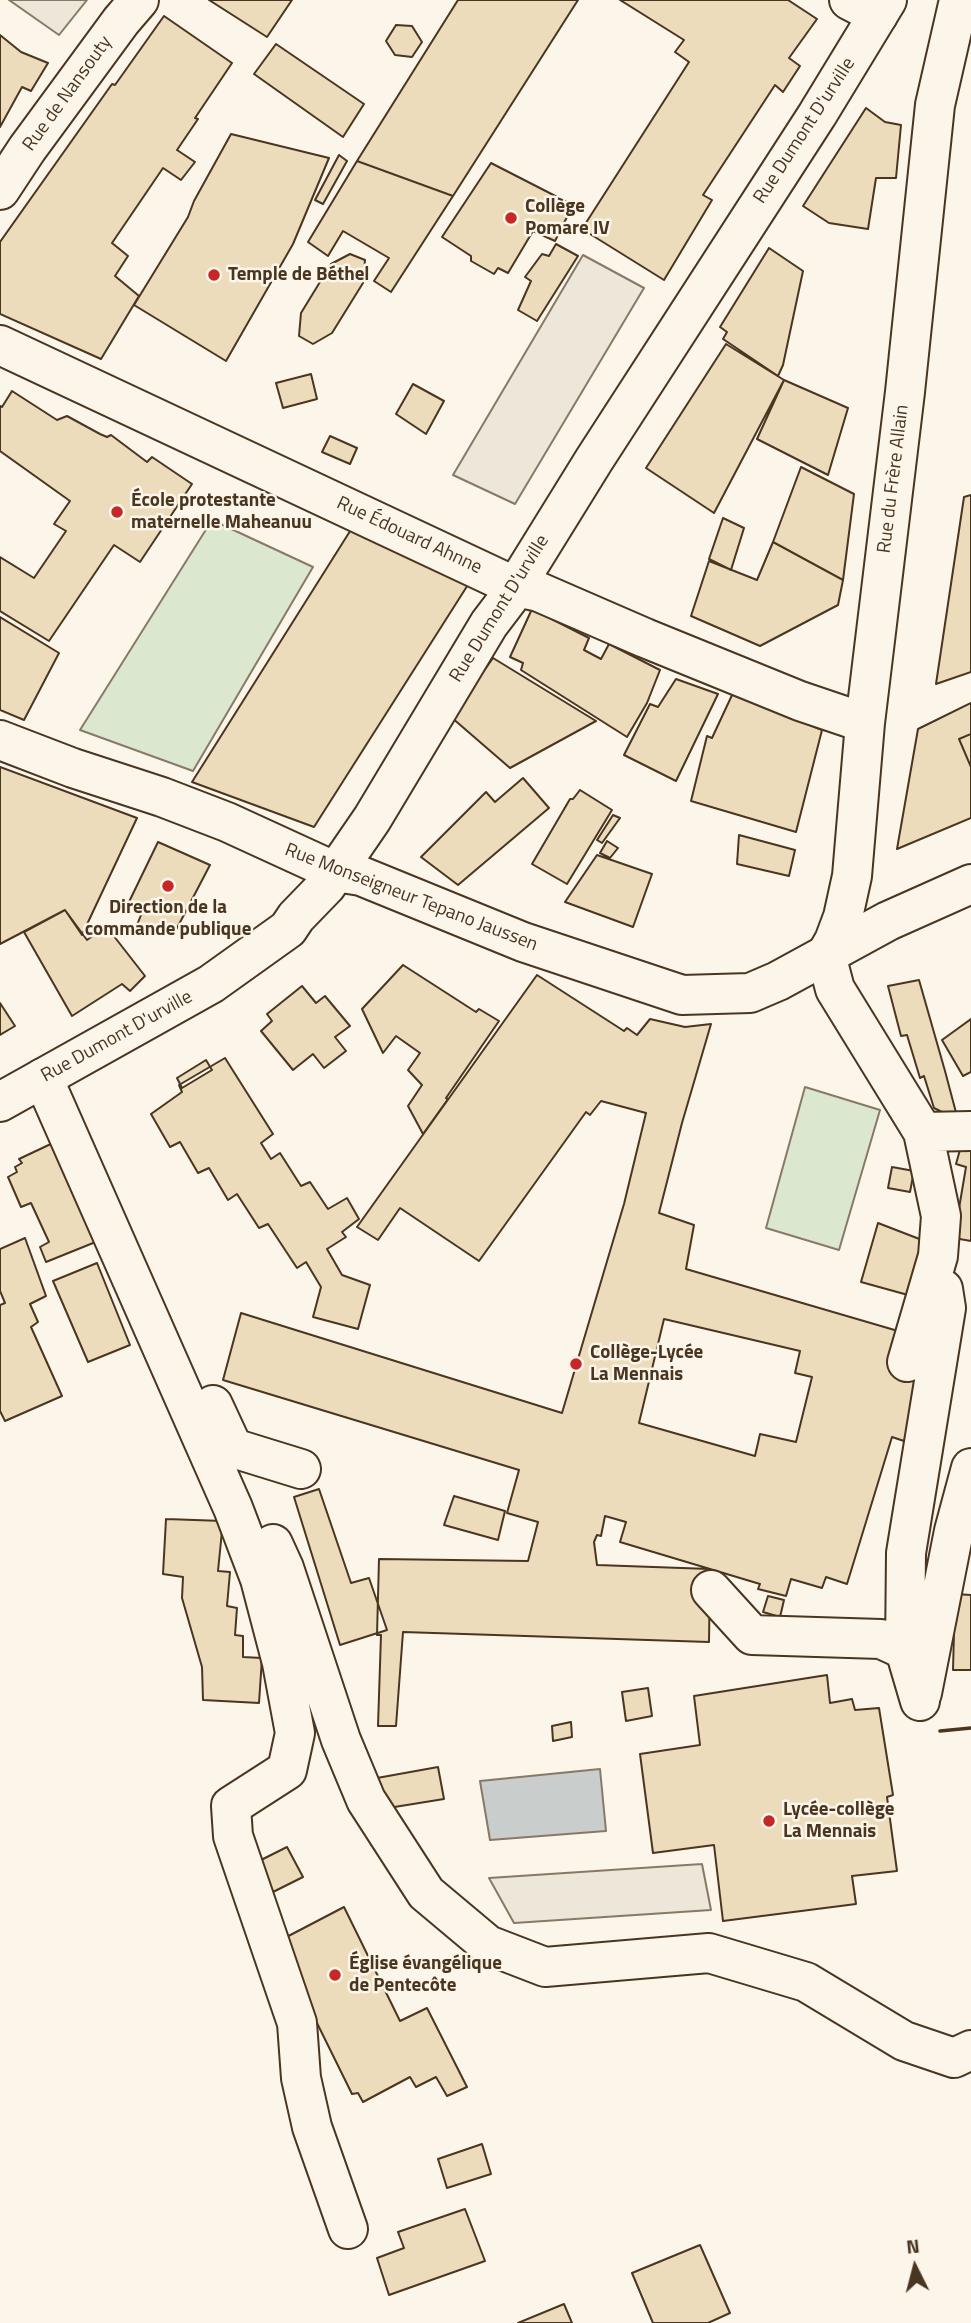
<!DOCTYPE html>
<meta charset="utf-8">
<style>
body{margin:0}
#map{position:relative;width:971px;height:2323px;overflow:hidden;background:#fbf6e9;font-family:"Titillium Web",sans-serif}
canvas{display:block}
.north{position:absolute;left:880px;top:2232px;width:70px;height:70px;-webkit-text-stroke:5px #fbf6e9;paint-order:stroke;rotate:354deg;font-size:19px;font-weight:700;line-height:28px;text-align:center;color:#4a3520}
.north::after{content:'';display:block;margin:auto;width:24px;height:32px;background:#4a3520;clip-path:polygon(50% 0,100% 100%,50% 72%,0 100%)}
</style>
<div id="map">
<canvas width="971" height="2323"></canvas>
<div class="north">N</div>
</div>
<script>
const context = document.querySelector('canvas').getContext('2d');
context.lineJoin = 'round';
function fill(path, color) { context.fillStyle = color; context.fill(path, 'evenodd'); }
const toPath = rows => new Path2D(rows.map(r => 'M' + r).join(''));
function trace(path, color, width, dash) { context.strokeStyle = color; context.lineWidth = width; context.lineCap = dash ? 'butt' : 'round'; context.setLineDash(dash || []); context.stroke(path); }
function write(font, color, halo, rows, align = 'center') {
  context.font = font + ' "Titillium Web",sans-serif'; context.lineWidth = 5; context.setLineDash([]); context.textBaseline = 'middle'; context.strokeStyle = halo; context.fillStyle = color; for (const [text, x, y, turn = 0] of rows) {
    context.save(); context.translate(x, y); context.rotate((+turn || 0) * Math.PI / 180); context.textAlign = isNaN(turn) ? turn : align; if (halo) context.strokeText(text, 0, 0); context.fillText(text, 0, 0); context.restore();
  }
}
const green = toPath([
 [212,520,313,567,193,771,80,730,212,520],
 [805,1087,880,1110,839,1250,766,1228,805,1087]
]);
const parking = toPath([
 [9,0,87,0,59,35,9,0],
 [583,255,644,288,515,504,453,475,583,255],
 [702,1864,711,1910,514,1923,489,1878,702,1864]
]);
const water = toPath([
 [600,1769,606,1831,490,1840,480,1781,600,1769]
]);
const building = toPath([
 [209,0,292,0,267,37,209,0],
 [458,0,578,0,453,196,357,161,458,0],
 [620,0,788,0,817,19,789,58,800,66,783,92,775,85,703,195,712,200,664,280,582,229,689,62,675,52,684,40,620,0],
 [164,16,232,63,195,118,198,119,177,150,195,162,181,180,163,168,112,243,128,256,115,276,139,296,101,359,0,314,0,242,112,84,115,85,164,16],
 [396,25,412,26,422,42,412,57,395,55,386,41,396,25],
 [0,35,21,52,48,63,31,91,22,87,0,127,0,35],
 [276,44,364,104,343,137,254,74,276,44],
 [866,108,885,122,901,125,896,178,876,178,868,229,829,223,803,206,866,108],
 [231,134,329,158,293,244,226,361,134,305,188,217,194,201,231,134],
 [339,155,347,161,323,204,315,200,339,155],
 [357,161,453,196,391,292,374,281,389,258,343,231,328,256,308,242,357,161],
 [491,163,573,205,555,241,533,231,508,273,498,268,494,274,471,261,471,256,442,237,491,163],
 [556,244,578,256,537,321,518,310,531,281,525,277,542,254,549,256,556,244],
 [769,248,803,271,783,365,778,376,723,339,727,332,720,327,769,248],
 [350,254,365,260,363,283,332,333,313,344,299,336,301,313,331,264,350,254],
 [726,344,784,380,714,513,646,468,726,344],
 [311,374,317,399,283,408,276,383,311,374],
 [784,380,848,408,828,475,757,439,784,380],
 [413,384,444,401,426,434,396,414,413,384],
 [12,391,57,420,67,416,100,434,107,437,111,435,147,462,152,457,192,484,140,562,114,545,49,641,0,611,0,557,34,578,66,531,54,524,70,501,0,451,0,406,2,407,12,391],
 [330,436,357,448,350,464,322,452,330,436],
 [801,467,854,494,843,580,773,542,801,467],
 [971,495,971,672,936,684,964,497,971,495],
 [723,518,744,528,731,570,709,559,723,518],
 [352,528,471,580,314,827,192,782,352,528],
 [773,542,843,580,838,605,760,646,691,616,709,561,757,580,773,542],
 [532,609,589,638,584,650,601,659,609,644,660,670,647,703,627,737,521,670,523,663,510,657,532,609],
 [0,617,59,653,24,720,0,710,0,617],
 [493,658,596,721,510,768,451,717,493,658],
 [676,679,718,694,676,781,624,755,650,704,658,707,676,679],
 [733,693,822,730,796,832,691,801,707,736,712,738,733,693],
 [971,703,971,734,959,739,971,767,971,818,897,849,918,729,971,703],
 [971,734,971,767,959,739,971,734],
 [0,767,137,818,82,935,65,910,0,944,0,767],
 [523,778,549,808,458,885,421,857,486,792,495,802,523,778],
 [580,790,612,810,567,884,532,864,570,799,573,799,580,790],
 [613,815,620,818,602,843,597,840,613,815],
 [739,835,795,850,789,876,737,864,739,835],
 [607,841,618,848,610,858,600,853,607,841],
 [158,842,210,865,176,930,161,923,156,934,137,925,141,915,127,906,158,842],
 [597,855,652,874,633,927,565,902,597,855],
 [65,910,87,940,106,926,145,976,130,991,122,984,72,1016,24,932,65,910],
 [403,965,476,1012,479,1009,499,1021,446,1098,448,1099,423,1134,408,1106,422,1085,408,1070,420,1053,396,1036,383,1053,362,1009,403,965],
 [537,975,624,1031,627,1028,637,1035,650,1019,685,1027,711,1024,682,1123,659,1213,694,1225,686,1269,898,1331,927,1371,904,1441,892,1437,847,1584,826,1577,822,1588,791,1579,786,1596,758,1589,760,1584,620,1542,626,1522,605,1516,601,1536,597,1535,594,1542,597,1565,710,1569,709,1642,403,1632,396,1726,378,1726,381,1635,377,1635,379,1559,528,1561,538,1522,507,1513,519,1470,223,1380,241,1313,562,1413,624,1204,646,1113,601,1101,590,1115,586,1112,479,1261,400,1208,378,1240,357,1227,537,975],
 [664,1319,800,1351,795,1373,812,1377,796,1442,760,1434,755,1456,639,1423,664,1319],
 [919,980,945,1071,958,1120,934,1108,924,1076,920,1078,907,1035,901,1036,888,986,919,980],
 [302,986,316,1003,325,996,350,1026,335,1037,346,1051,324,1068,313,1054,293,1070,261,1031,272,1021,267,1014,302,986],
 [0,1003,15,1026,0,1035,0,1003],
 [971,1019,971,1072,963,1076,942,1040,971,1019],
 [225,1058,273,1134,261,1143,271,1159,280,1153,301,1186,310,1182,328,1209,347,1198,359,1219,342,1232,346,1237,327,1249,342,1275,370,1285,358,1329,313,1317,321,1287,306,1262,297,1268,268,1224,259,1228,237,1194,228,1200,209,1168,198,1173,180,1142,170,1147,151,1114,182,1092,179,1085,225,1058],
 [206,1060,212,1070,182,1088,177,1078,206,1060],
 [963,1139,971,1140,971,1241,954,1238,966,1167,956,1164,963,1139],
 [55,1142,103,1239,46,1262,40,1247,49,1242,31,1203,21,1207,8,1177,17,1172,15,1167,22,1163,19,1159,55,1142],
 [892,1167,914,1171,910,1192,888,1188,892,1167],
 [878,1223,922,1240,908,1295,861,1282,878,1223],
 [25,1238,46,1296,30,1304,38,1322,31,1327,62,1396,5,1421,0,1411,0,1305,5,1303,0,1291,0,1249,25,1238],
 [97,1263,130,1345,88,1362,53,1281,97,1263],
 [319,1489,351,1583,369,1578,387,1630,340,1645,294,1497,319,1489],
 [454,1496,505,1511,498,1540,444,1525,454,1496],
 [166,1519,223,1521,218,1571,230,1572,227,1606,237,1608,235,1635,243,1636,243,1657,262,1658,259,1703,203,1700,202,1667,182,1598,183,1577,163,1574,166,1519],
 [955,1594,971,1595,971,1670,953,1670,955,1594],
 [768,1596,784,1600,780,1617,763,1612,768,1596],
 [827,1675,830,1703,852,1699,855,1710,879,1708,893,1795,887,1797,897,1871,852,1876,856,1904,723,1921,714,1845,653,1853,640,1754,700,1745,694,1696,827,1675],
 [648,1688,652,1716,626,1721,622,1692,648,1688],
 [571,1722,572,1737,553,1741,552,1726,571,1722],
 [438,1767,444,1799,382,1809,377,1778,438,1767],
 [287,1847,303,1877,273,1892,257,1862,287,1847],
 [344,1907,400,2021,427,2008,467,2087,447,2096,436,2077,416,2087,410,2077,363,2102,358,2093,352,2094,277,1942,344,1907],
 [482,2144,491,2174,447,2188,438,2159,482,2144],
 [465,2209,485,2261,389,2295,377,2258,404,2248,398,2232,465,2209],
 [700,2245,730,2313,708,2323,653,2323,632,2273,700,2245],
 [564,2304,572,2323,518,2323,564,2304]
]);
const minor = toPath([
 [849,0,878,15],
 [0,190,27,149,121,21,139,0],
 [0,345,516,587,539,592,645,638,800,701,865,723],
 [0,740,73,768,162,797,227,822,336,872],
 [43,1078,233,1508,260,1579,282,1663,295,1733,287,1770,231,1806,233,1836,297,2023,301,2078,312,2127,348,2229],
 [923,1132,971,1131],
 [907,1362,938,1256,941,1216,923,1132,835,989,826,955,834,941,843,917,852,876,865,723,905,392,935,105,959,0],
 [213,1405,233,1448,301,1469],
 [273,1544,284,1568,341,1740,366,1800,426,1893,488,1945,545,1967,709,1953,806,1982,904,2041,954,2058,971,2050],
 [711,1590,752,1635,881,1639,905,1650],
 [922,1693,954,1531,971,1468],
 [920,1701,905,1650,906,1553,946,1308,943,1289]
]);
const major = toPath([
 [336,872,361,876,523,942,682,995,750,993,778,981,888,921,971,884],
 [0,1102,211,984,288,929,296,917,326,886,372,819,489,624,508,599,594,460,817,115,887,0]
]);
const wall = toPath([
 [940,1731,971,1728]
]);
const markers = [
 [511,218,7,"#c62828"],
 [214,275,7,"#c62828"],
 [117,512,7,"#c62828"],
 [168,886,7,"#c62828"],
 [576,1364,7,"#c62828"],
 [769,1821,7,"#c62828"],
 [335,1975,7,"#c62828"]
];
const streetNames = [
 ["Rue de Nansouty",68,94,-54],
 ["Rue Dumont D'urville",805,131,-57],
 ["Rue du Frère Allain",894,479,-83],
 ["Rue Édouard Ahnne",409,536,25],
 ["Rue Dumont D'urville",500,609,-58],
 ["Rue Monseigneur Tepano Jaussen",411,898,21],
 ["Rue Dumont D'urville",117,1037,-29]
];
const poiNames = [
 ["Collège",525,207],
 ["Pomare IV",525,229],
 ["Temple de Béthel",228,275],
 ["École protestante",131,501],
 ["maternelle Maheanuu",131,523],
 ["Direction de la",168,908,"center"],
 ["commande publique",168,930,"center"],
 ["Collège-Lycée",590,1353],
 ["La Mennais",590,1375],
 ["Lycée-collège",783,1810],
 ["La Mennais",783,1832],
 ["Église évangélique",349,1964],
 ["de Pentecôte",349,1986]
];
fill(green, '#dce7d0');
trace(green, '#887966', 2);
fill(parking, '#ede7d9');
trace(parking, '#887966', 2);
fill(water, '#c9cecd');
trace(water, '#887966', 2);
fill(building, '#ecdcbc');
trace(building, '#4a3520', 2);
trace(minor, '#4a3520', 42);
trace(major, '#4a3520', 42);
trace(minor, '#fbf6e9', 38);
trace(major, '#fbf6e9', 38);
trace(wall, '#4a3520', 3.5);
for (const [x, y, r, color] of markers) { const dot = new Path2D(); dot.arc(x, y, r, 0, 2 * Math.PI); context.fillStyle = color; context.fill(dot); trace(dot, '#fbf6e9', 2.5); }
write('19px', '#4a3520', '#fbf6e9', streetNames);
write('bold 19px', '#4a3520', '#fbf6e9', poiNames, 'left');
</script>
